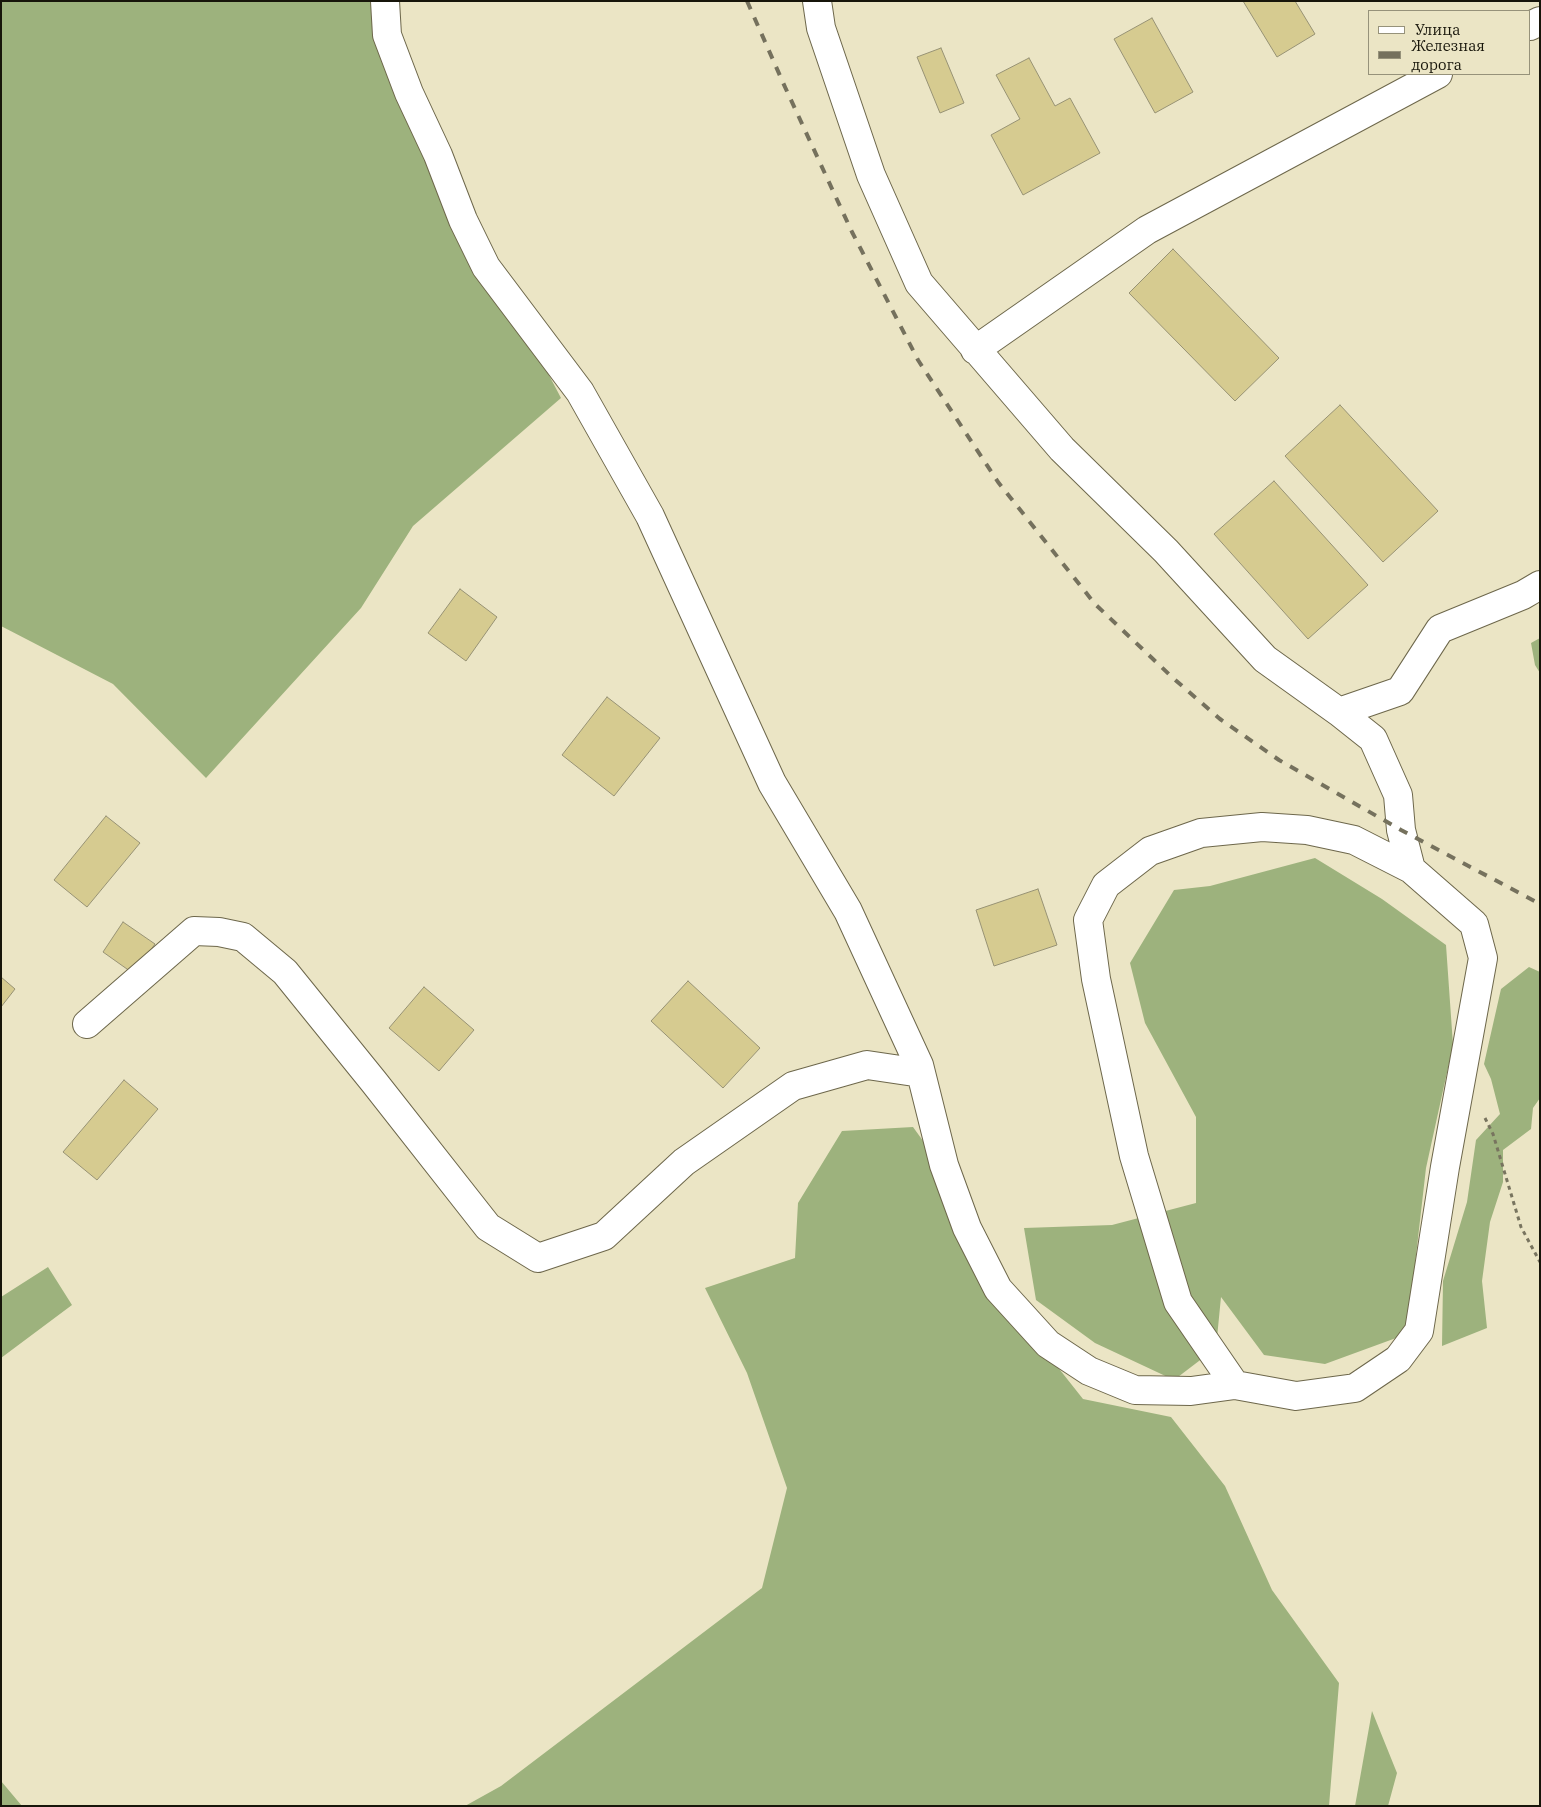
<!DOCTYPE html>
<meta charset="utf-8">
<style>
body{margin:0}
#map{position:relative;width:1541px;height:1807px;overflow:hidden;background:#ebe5c5;font-family:"IBM Plex Serif",serif}
canvas{display:block}
.frame{position:absolute;inset:0;border:2px solid #17150a;pointer-events:none}
.legend{position:absolute;left:1368px;top:10px;width:162px;height:65px;box-sizing:border-box;background:#ebe5c5;border:1px solid #96927a;margin:0;padding:6px 9px;list-style:none;font-size:15px;color:#17150a}
.legend li{display:flex;align-items:center;gap:10px;height:25px}
.legend b{width:25px;border:1px solid #96927a}
</style>
<div id="map">
<canvas width="1541" height="1807"></canvas>
<div class="frame"></div>
<ul class="legend">
<li><b style="height:6px;background:#fff"></b>Улица</li>
<li><b style="height:6px;background:#75715d"></b>Железная дорога</li>
</ul>
</div>
<script>
const context = document.querySelector('canvas').getContext('2d');
context.lineJoin = 'round';
function fill(path, color) { context.fillStyle = color; context.fill(path, 'evenodd'); }
const toPath = rows => new Path2D(rows.map(r => 'M' + r).join(''));
function trace(path, color, width, dash) { context.strokeStyle = color; context.lineWidth = width; context.lineCap = dash ? 'butt' : 'round'; context.setLineDash(dash || []); context.stroke(path); }
const forest = toPath([
 [1,1,382,1,442,172,561,398,413,526,361,608,206,778,113,684,1,626],
 [1540,638,1540,673,1535,665,1531,643],
 [1315,858,1382,899,1446,945,1453,1045,1426,1168,1407,1334,1325,1364,1264,1355,1221,1297,1216,1348,1174,1380,1095,1343,1036,1300,1024,1228,1112,1225,1196,1203,1196,1117,1145,1023,1130,963,1174,890,1210,886],
 [1529,967,1540,972,1540,1098,1533,1108,1531,1129,1503,1150,1503,1182,1490,1222,1482,1281,1487,1328,1442,1346,1443,1281,1467,1202,1476,1140,1500,1114,1491,1079,1484,1064,1501,989],
 [913,1127,954,1184,988,1279,1083,1399,1171,1417,1225,1486,1272,1590,1339,1683,1329,1806,465,1806,501,1786,762,1588,787,1488,747,1373,705,1288,795,1258,798,1203,842,1131],
 [48,1267,72,1305,1,1358,1,1297],
 [1372,1711,1397,1773,1388,1806,1355,1806],
 [1,1781,22,1806,1,1806]
]);
const building = toPath([
 [1243,1,1295,1,1315,34,1277,57,1243,1],
 [1152,18,1193,92,1155,113,1114,39,1152,18],
 [941,48,964,103,940,113,917,57,941,48],
 [1029,58,1055,106,1070,98,1100,153,1023,195,991,135,1020,119,996,75,1029,58],
 [1173,249,1279,358,1235,401,1129,293,1173,249],
 [1340,405,1438,511,1383,562,1285,456,1340,405],
 [1274,481,1368,585,1308,639,1214,534,1274,481],
 [460,589,497,617,466,661,428,633,460,589],
 [607,697,660,738,614,796,562,755,607,697],
 [106,816,140,843,87,907,54,880,106,816],
 [1038,889,1057,945,994,966,976,910,1038,889],
 [123,922,155,944,134,974,103,952,123,922],
 [1,977,15,989,1,1007,1,977],
 [688,981,760,1048,723,1088,651,1021,688,981],
 [424,987,474,1030,439,1071,389,1028,424,987],
 [124,1080,158,1109,97,1180,63,1152,124,1080]
]);
const path = toPath([
 [1485,1118,1493,1134,1521,1227,1540,1262]
]);
const minor = toPath([
 [385,1,387,35,409,93,438,155,463,220,486,267,580,392,650,516,772,783,848,911,919,1065,944,1165,967,1228,998,1289,1048,1344,1089,1371,1135,1390,1191,1391,1235,1385,1296,1396,1355,1388,1398,1359,1419,1331,1445,1167,1483,958,1474,924,1411,869,1354,840,1307,830,1262,827,1201,833,1150,851,1106,885,1088,920,1096,979,1134,1156,1178,1302,1235,1385],
 [817,1,821,28,871,175,919,283,1062,449,1166,551,1265,659,1339,712,1373,739,1398,795,1401,830,1411,869],
 [1530,26,1540,21],
 [975,350,1147,230,1438,74],
 [1339,712,1400,691,1440,629,1523,595,1540,585],
 [87,1024,194,931,219,932,243,937,285,972,374,1082,488,1227,538,1258,604,1236,684,1162,793,1086,867,1065,921,1073]
]);
const rail = toPath([
 [747,1,785,87,852,232,918,360,998,482,1095,604,1173,678,1220,719,1279,760,1401,830,1540,904]
]);
fill(forest, '#9db27d');
fill(building, '#d6cb90');
trace(building, '#979274', 1);
trace(minor, '#6d674b', 30);
trace(path, '#78745f', 3, [4, 4]);
trace(minor, '#fff', 28);
trace(rail, '#75715d', 4, [9, 9]);
</script>
